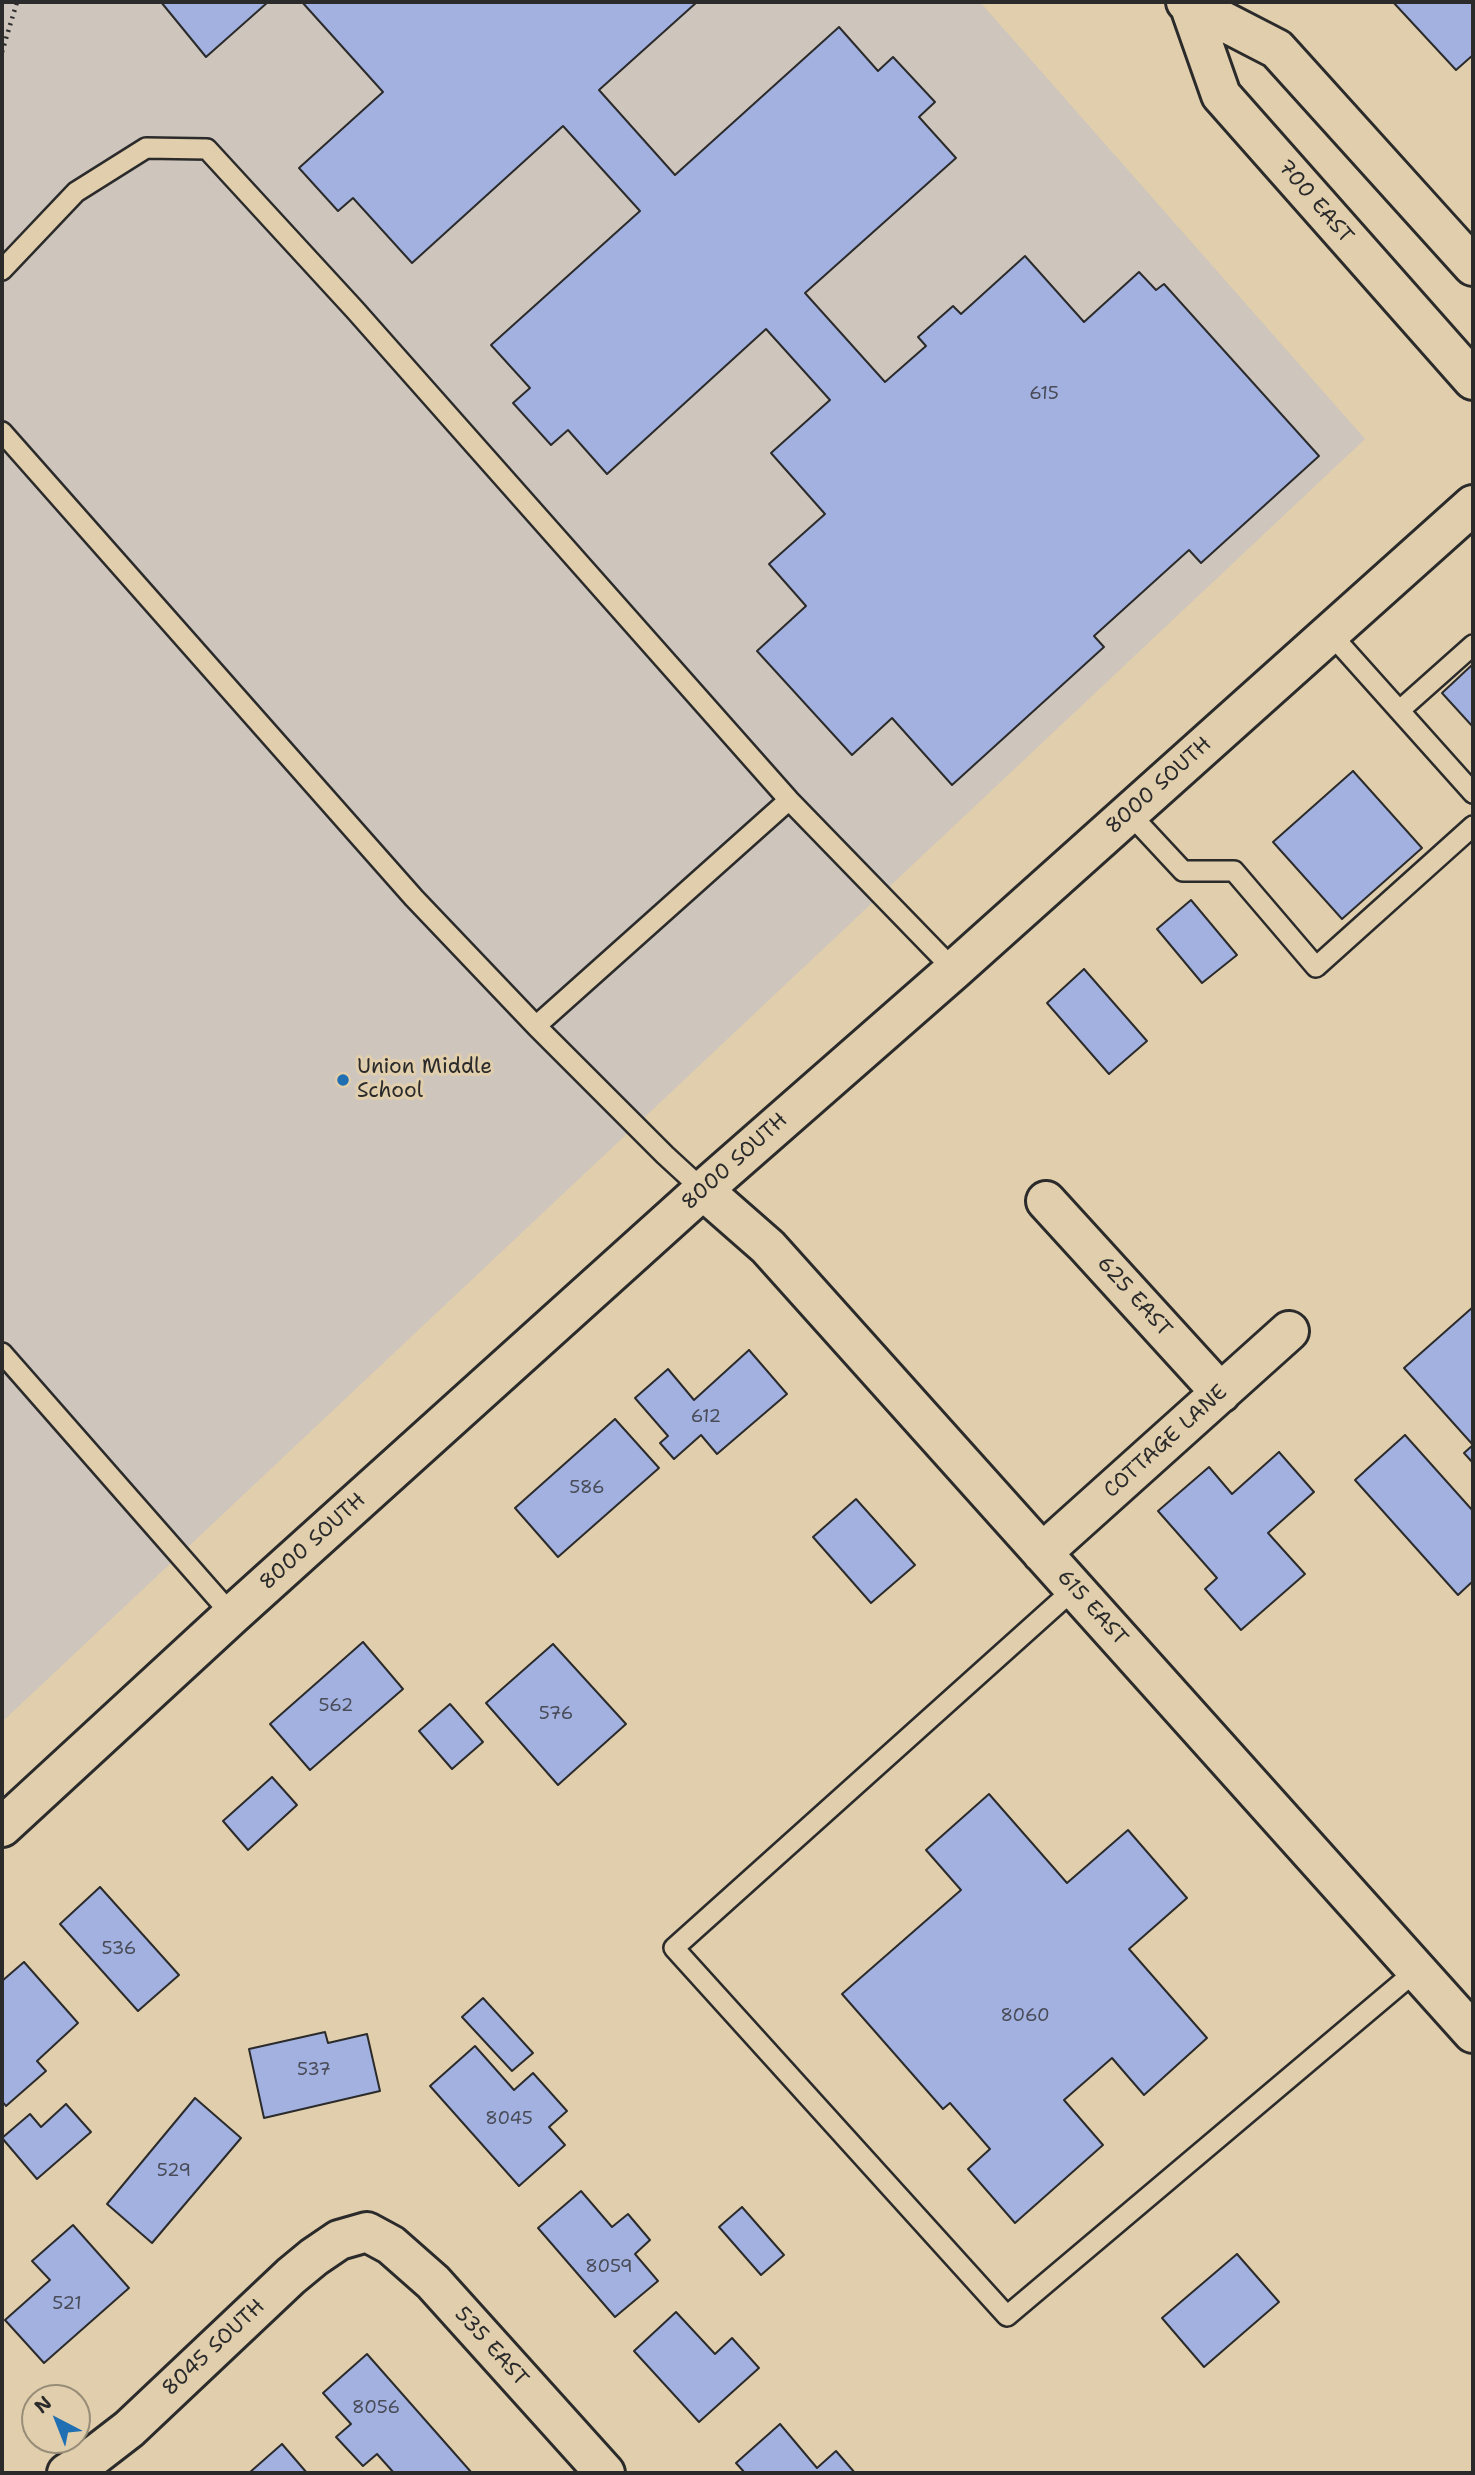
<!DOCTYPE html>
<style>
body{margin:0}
#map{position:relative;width:1475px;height:2475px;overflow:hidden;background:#e1ceac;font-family:"Shantell Sans",sans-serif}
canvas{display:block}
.frame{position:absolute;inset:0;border:4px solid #2b2b2b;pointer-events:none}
.north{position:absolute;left:21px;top:2384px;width:70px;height:70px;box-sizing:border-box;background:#e1ceac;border:2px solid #988d78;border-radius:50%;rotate:318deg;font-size:19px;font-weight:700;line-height:28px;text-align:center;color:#2b2b2b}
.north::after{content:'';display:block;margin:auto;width:24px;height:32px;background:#1f6fb2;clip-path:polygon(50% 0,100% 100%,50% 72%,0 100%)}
</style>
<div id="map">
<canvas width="1475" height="2475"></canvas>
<div class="frame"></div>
<div class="north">N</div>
</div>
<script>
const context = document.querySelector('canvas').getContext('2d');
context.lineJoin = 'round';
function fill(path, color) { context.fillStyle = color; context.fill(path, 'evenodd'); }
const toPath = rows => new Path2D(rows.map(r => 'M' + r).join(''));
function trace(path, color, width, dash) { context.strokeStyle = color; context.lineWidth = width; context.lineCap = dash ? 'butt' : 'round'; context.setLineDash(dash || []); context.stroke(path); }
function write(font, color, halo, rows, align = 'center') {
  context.font = font + ' "Shantell Sans",sans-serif'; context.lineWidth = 6; context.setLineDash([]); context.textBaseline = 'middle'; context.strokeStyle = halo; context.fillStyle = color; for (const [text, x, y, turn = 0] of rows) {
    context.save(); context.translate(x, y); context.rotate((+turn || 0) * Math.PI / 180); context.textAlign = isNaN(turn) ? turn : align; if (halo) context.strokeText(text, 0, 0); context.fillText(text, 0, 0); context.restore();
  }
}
const built = toPath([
 [2,2,980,2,1365,439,2,1722]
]);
const building = toPath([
 [161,2,268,2,206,57,161,2],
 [302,2,697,2,599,90,675,175,839,27,878,71,893,57,935,102,919,117,956,158,805,293,885,382,926,346,918,337,953,306,961,314,1025,256,1084,322,1139,272,1156,290,1164,284,1319,456,1201,563,1189,550,1094,636,1104,647,952,785,892,718,852,755,757,651,806,606,769,564,825,514,771,453,830,400,766,329,607,474,568,430,551,445,513,403,530,388,491,345,640,211,563,126,412,263,353,198,338,211,299,168,383,92,302,2],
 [1393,2,1473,2,1473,55,1456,70,1393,2],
 [1473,664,1473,727,1442,693,1473,664],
 [1353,771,1422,848,1342,919,1273,842,1353,771],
 [1191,900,1237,955,1202,983,1157,929,1191,900],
 [1084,969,1147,1041,1109,1074,1047,1003,1084,969],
 [1473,1307,1473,1463,1464,1453,1473,1445,1404,1368,1473,1307],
 [749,1350,787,1394,717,1454,701,1435,674,1459,660,1443,668,1436,635,1398,668,1369,694,1400,749,1350],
 [615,1419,659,1468,558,1557,515,1508,615,1419],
 [1405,1435,1473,1511,1473,1581,1458,1595,1355,1480,1405,1435],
 [1279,1452,1314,1492,1268,1533,1305,1574,1241,1630,1205,1589,1217,1578,1158,1511,1209,1467,1232,1494,1279,1452],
 [856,1499,915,1565,871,1603,813,1537,856,1499],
 [363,1642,403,1689,310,1770,270,1724,363,1642],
 [553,1644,626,1724,558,1785,486,1703,553,1644],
 [450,1704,483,1742,452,1769,419,1731,450,1704],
 [272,1777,297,1805,248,1850,223,1821,272,1777],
 [989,1794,1067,1883,1128,1830,1187,1898,1129,1949,1207,2038,1144,2095,1112,2058,1064,2100,1103,2145,1015,2223,968,2169,990,2149,950,2103,943,2109,842,1994,961,1890,926,1850,989,1794],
 [100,1887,179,1975,138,2011,60,1924,100,1887],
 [24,1962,78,2023,37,2061,46,2071,6,2106,2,2101,2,1981,24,1962],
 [483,1998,533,2053,512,2071,462,2017,483,1998],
 [325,2032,328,2043,367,2034,380,2091,264,2118,249,2049,325,2032],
 [475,2046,514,2090,533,2073,567,2111,549,2127,565,2145,519,2186,430,2086,475,2046],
 [195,2098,241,2138,152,2243,107,2204,195,2098],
 [66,2104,91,2132,37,2179,2,2138,30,2114,41,2127,66,2104],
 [581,2191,612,2227,628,2214,650,2240,635,2254,658,2281,615,2317,538,2228,581,2191],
 [742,2207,784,2255,761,2275,719,2227,742,2207],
 [73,2225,129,2288,44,2363,5,2320,50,2280,32,2261,73,2225],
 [1237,2254,1279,2302,1204,2367,1162,2318,1237,2254],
 [676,2312,715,2354,732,2338,759,2368,699,2422,634,2351,676,2312],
 [367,2354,471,2472,469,2473,394,2473,377,2454,363,2466,336,2437,351,2424,323,2393,367,2354],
 [780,2424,817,2468,836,2451,855,2473,745,2473,736,2463,780,2424],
 [282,2444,307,2473,249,2473,282,2444]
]);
const path = toPath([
 [2,52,17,2]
]);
const service = toPath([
 [2,270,76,192,146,148,207,149,355,310,789,800,954,970],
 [2,432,414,898,536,1026,665,1155,703,1190],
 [1329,632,1473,793],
 [1400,710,1473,645],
 [1129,813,1183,871,1234,871,1316,967,1473,826],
 [536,1026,789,800],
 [2,1353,232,1615],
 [1074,1589,674,1948,1007,2316,1417,1970]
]);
const minor = toPath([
 [703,1190,768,1247,1473,2033],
 [1046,1201,1221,1393],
 [1042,1553,1289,1331],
 [67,2473,94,2456,129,2429,291,2276,314,2257,339,2240,367,2232,391,2245,433,2282,605,2473]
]);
const tertiary = toPath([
 [2,1827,232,1615,703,1190,954,970,1473,505]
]);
const primary = toPath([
 [1186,2,1277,49,1473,266],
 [1189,4,1221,95,1473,380]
]);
const markers = [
 [343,1080,7,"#1f6fb2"]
];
const numberNames = [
 ["615",1044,394],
 ["612",706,1417],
 ["586",587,1488],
 ["562",336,1706],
 ["576",556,1714],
 ["536",119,1949],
 ["8060",1025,2016],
 ["537",314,2070],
 ["8045",509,2119],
 ["529",174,2171],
 ["8059",609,2267],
 ["521",67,2304],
 ["8056",376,2408]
];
const streetNames = [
 ["700 EAST",1315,202,49],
 ["8000 SOUTH",1159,786,-42],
 ["8000 SOUTH",735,1162,-42],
 ["625 EAST",1134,1297,48],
 ["COTTAGE LANE",1166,1442,-42],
 ["8000 SOUTH",313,1542,-42],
 ["615 EAST",1092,1608,48],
 ["535 EAST",491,2347,48],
 ["8045 SOUTH",214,2348,-43]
];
const poiNames = [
 ["Union Middle",357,1068],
 ["School",357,1092]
];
fill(built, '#cec5bc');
fill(building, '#a2b1e0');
trace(building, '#2b2b2b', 2);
trace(service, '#2b2b2b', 24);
trace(minor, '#2b2b2b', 44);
trace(tertiary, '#2b2b2b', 44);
trace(primary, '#2b2b2b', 44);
trace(path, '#2b2b2b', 4.5, [2, 5]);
trace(service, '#e1ceac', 19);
trace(minor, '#e1ceac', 38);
trace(tertiary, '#e1ceac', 38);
trace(primary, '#e1ceac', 38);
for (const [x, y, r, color] of markers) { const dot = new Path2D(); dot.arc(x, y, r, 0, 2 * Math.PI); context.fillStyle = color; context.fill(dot); trace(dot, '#e1ceac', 2.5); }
write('18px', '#494c58', null, numberNames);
write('21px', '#2b2b2b', '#e1ceac', streetNames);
write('21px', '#2b2b2b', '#e1ceac', poiNames, 'left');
</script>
